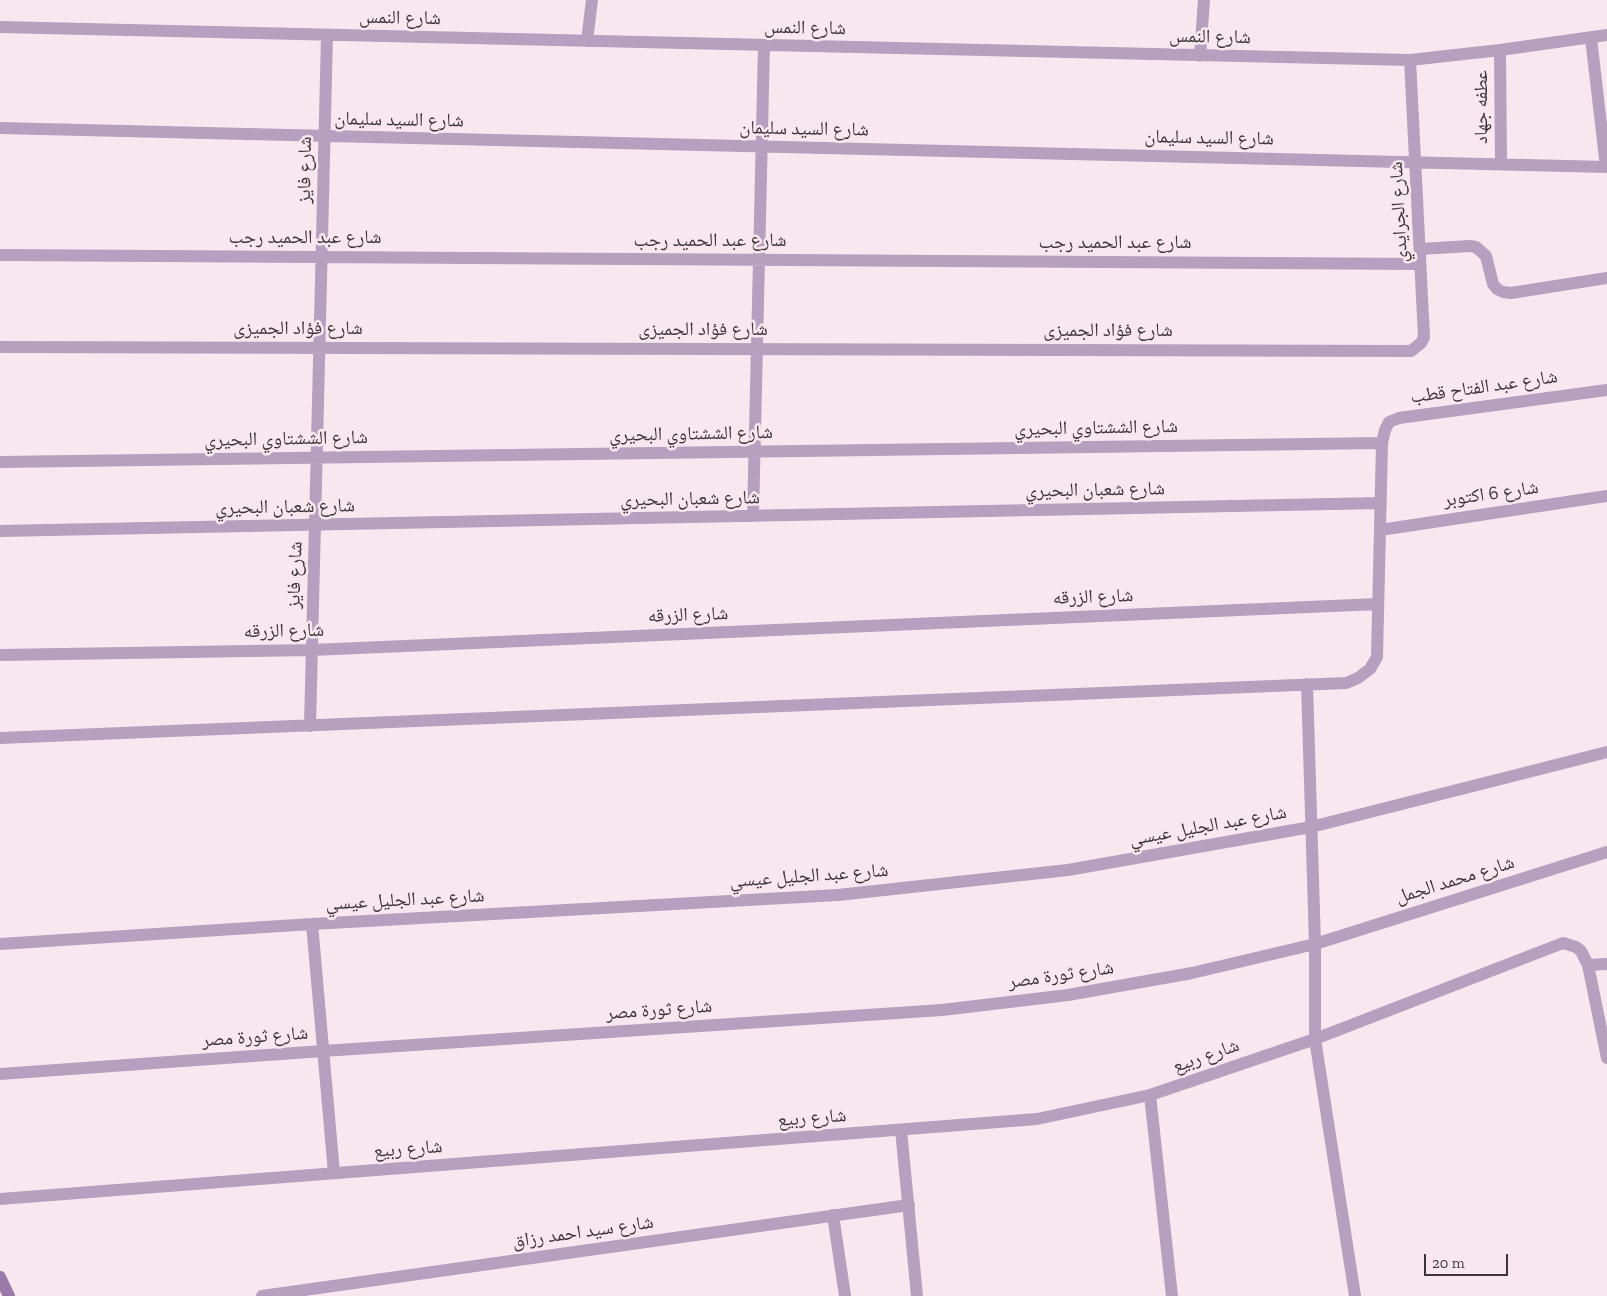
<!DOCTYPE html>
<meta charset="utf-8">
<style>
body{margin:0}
#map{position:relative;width:1607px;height:1296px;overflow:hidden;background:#f8e7ef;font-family:"Zilla Slab",serif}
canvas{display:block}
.scale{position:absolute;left:1424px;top:1254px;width:84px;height:22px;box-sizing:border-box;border:2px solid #3b3538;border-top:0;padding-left:6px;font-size:15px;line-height:18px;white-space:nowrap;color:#3b3538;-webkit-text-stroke:4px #f8e7ef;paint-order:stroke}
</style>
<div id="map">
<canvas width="1607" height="1296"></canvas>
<div class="scale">20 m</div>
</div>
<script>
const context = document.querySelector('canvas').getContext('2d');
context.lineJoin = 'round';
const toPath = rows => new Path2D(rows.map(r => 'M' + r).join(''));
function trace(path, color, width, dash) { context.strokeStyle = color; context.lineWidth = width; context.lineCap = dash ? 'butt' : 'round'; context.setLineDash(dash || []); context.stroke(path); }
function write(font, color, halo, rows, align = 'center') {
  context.font = font + ' "Zilla Slab","Noto Naskh Arabic",serif'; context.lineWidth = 5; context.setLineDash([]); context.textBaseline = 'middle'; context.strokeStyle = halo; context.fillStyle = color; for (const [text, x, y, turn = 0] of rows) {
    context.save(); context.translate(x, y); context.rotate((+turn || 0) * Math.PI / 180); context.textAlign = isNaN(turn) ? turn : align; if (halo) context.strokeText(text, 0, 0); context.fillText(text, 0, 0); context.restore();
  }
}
const street = toPath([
 [0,27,1410,60,1500,50,1607,35],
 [1591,38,1606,167],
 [587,41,592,0],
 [1500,50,1501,164],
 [1200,56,1204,0],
 [0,128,1607,167],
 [1420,249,1470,246,1476,247,1486,256,1493,284,1497,289,1503,292,1511,293,1607,278],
 [0,255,1420,264],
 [0,347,1411,351,1421,343,1424,337,1410,60],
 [0,462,1382,443],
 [753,516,764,46],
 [1380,530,1607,496],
 [0,531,1381,503],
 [0,655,312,650,1378,604],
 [1307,684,1315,944,1315,1039,1355,1296],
 [310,726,327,36],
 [0,738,1346,683,1358,678,1370,669,1377,657,1382,443,1385,430,1389,422,1399,418,1607,390],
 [312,924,334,1173],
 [0,944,312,924,838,895,1068,870,1311,827,1607,752],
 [1588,965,1607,964],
 [0,1074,323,1051,942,1010,1068,995,1192,973,1315,944,1607,852],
 [1150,1095,1172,1296],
 [901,1130,917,1296],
 [0,1199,1037,1119,1150,1095,1315,1039,1563,943,1576,947,1581,951,1588,965,1607,1058],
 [833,1215,845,1296],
 [262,1296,909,1205]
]);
const secondary = toPath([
 [0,1277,9,1296]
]);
const streetNames = [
 ["شارع النمس",400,18,1],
 ["شارع النمس",805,28,1],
 ["شارع النمس",1210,37,1],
 ["عطفه جهاد",1482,107,-90],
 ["شارع السيد سليمان",399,120,1],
 ["شارع السيد سليمان",804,129,1],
 ["شارع السيد سليمان",1209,138,1],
 ["شارع فايز",305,170,-89],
 ["شارع الجرايدي",1399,212,-93],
 ["شارع عبد الحميد رجب",305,238],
 ["شارع عبد الحميد رجب",710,241],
 ["شارع عبد الحميد رجب",1115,243],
 ["شارع فؤاد الجميزى",298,329],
 ["شارع فؤاد الجميزى",703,330],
 ["شارع فؤاد الجميزى",1108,331],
 ["شارع عبد الفتاح قطب",1484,387,-8],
 ["شارع الششتاوي البحيري",1096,428,-1],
 ["شارع الششتاوي البحيري",691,434,-1],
 ["شارع الششتاوي البحيري",286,439,-1],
 ["شارع شعبان البحيري",1095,490,-1],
 ["شارع 6 اكتوبر",1491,494,-8],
 ["شارع شعبان البحيري",690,499,-1],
 ["شارع شعبان البحيري",285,507,-1],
 ["شارع فايز",295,575,-88],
 ["شارع الزرقه",1093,597,-2],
 ["شارع الزرقه",688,615,-2],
 ["شارع الزرقه",284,631,-1],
 ["شارع عبد الجليل عيسي",1208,826,-10],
 ["شارع عبد الجليل عيسي",809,876,-4],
 ["شارع محمد الجمل",1455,880,-17],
 ["شارع عبد الجليل عيسي",405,900,-3],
 ["شارع ثورة مصر",1061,975,-8],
 ["شارع ثورة مصر",659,1010,-4],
 ["شارع ثورة مصر",255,1037,-4],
 ["شارع ربيع",1206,1056,-19],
 ["شارع ربيع",812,1118,-4],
 ["شارع ربيع",408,1149,-4],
 ["شارع سيد احمد رزاق",583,1232,-8]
];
trace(street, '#b69fbf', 12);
trace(secondary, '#9b79a8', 12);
write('19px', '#3b3538', '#f8e7ef', streetNames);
</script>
